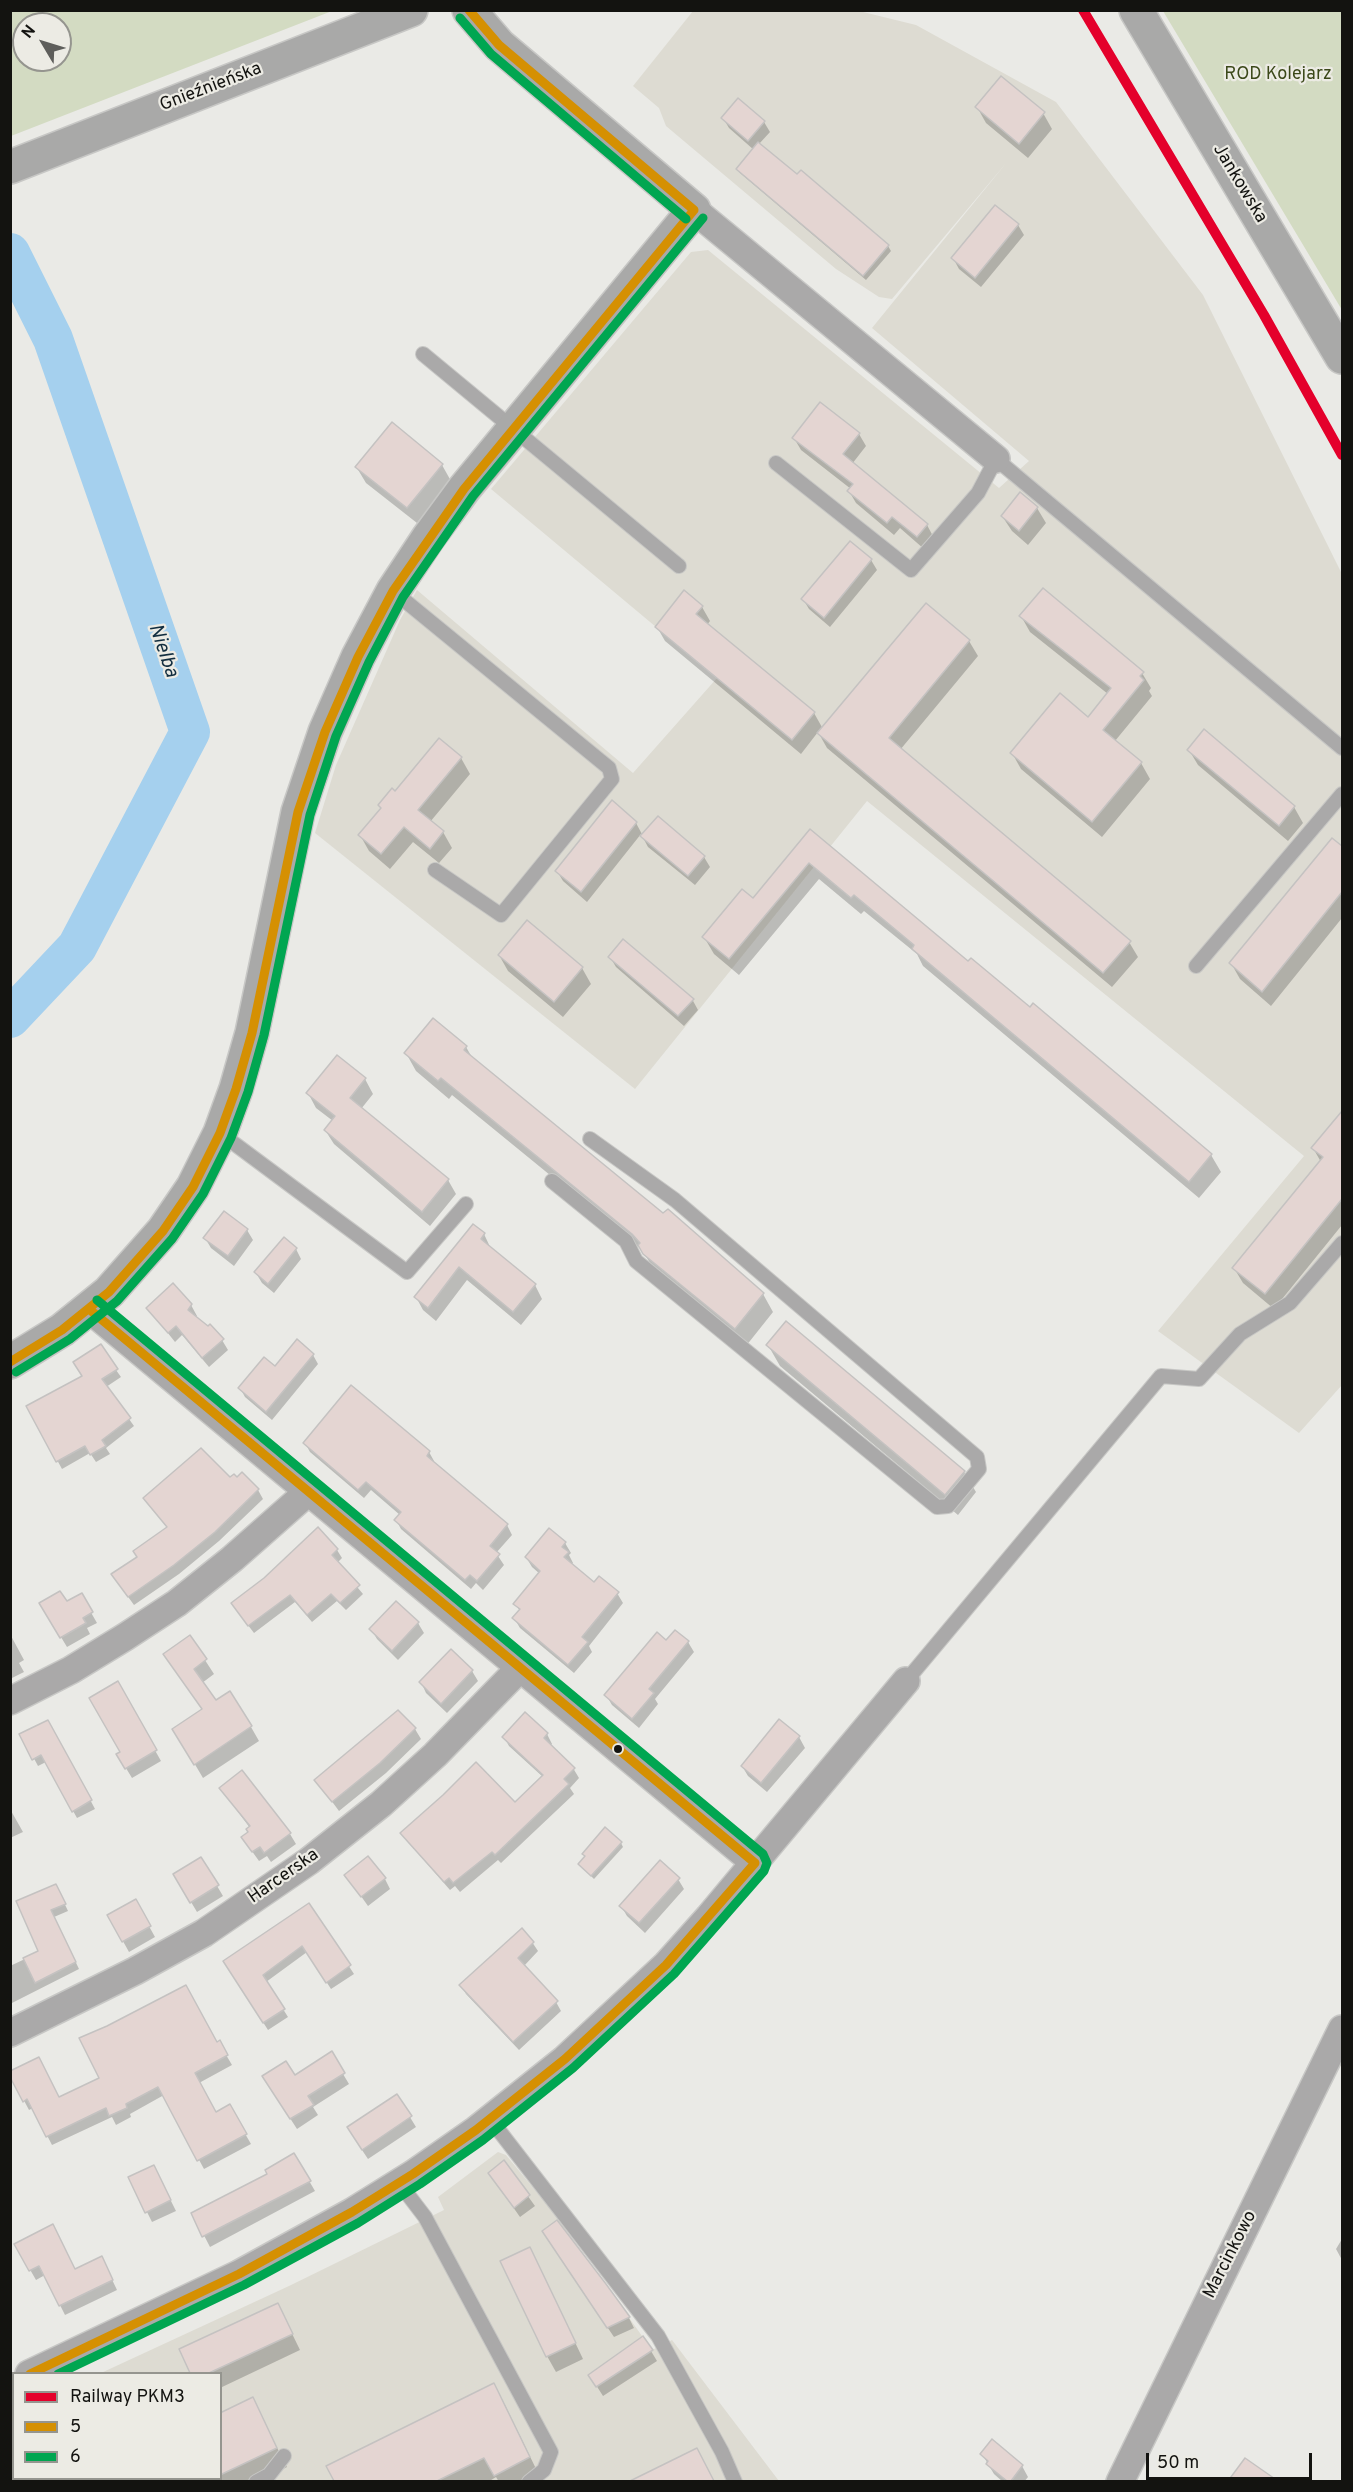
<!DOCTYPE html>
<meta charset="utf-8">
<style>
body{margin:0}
#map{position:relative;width:1353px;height:2492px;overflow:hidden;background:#eaeae6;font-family:Overpass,sans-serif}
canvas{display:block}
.frame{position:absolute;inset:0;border:12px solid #131310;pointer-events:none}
.legend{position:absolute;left:12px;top:2372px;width:210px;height:108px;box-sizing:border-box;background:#ecebe4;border:2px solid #95958f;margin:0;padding:8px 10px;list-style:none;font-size:18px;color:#131310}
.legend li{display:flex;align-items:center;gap:12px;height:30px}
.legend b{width:30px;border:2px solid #95958f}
.north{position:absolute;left:12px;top:12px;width:60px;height:60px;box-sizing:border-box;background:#ecebe4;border:2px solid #95958f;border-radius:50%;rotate:308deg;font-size:16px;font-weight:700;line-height:24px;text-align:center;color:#131310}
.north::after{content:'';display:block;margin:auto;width:21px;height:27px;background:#5e5e5b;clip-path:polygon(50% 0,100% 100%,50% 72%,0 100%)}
.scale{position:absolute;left:1146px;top:2453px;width:166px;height:27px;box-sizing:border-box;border:3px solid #131310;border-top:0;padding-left:8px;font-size:18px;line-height:21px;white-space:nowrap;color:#131310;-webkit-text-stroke:4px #ecebe4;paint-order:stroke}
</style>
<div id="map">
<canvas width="1353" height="2492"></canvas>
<div class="frame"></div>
<ul class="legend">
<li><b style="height:8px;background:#e4002b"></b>Railway PKM3</li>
<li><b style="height:8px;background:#d59002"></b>5</li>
<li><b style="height:8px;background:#00a651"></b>6</li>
</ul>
<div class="north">N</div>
<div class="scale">50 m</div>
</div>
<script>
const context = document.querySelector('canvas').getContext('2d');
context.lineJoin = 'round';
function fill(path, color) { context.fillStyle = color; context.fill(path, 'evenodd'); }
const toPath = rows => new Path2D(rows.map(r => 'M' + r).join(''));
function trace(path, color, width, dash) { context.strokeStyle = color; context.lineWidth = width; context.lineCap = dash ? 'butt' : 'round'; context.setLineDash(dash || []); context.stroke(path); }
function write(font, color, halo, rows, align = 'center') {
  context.font = font + ' Overpass,sans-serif'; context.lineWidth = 4.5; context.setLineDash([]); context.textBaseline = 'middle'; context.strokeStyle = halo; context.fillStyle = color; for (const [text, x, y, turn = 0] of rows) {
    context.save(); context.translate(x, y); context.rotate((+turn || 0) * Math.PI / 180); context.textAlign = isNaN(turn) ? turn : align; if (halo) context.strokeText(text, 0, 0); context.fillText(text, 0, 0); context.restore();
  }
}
const built = toPath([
 [693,11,859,11,916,25,1056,102,1203,295,1342,574,1342,1385,1299,1433,1158,1331,1304,1156,867,801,635,1089,315,833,336,765,400,620,417,590,633,773,717,678,491,489,691,252,708,250,999,488,1029,461,872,328,1007,162,892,299,879,297,836,269,666,126,659,108,633,86],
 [498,2152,506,2155,558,2218,652,2350,672,2340,779,2481,11,2481,10,2416,13,2414,14,2478,220,2478,220,2374,101,2373,289,2286,444,2210,438,2197]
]);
const green = toPath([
 [11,10,332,10,332,11,11,136],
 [24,24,60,24,60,60,24,60],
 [1163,11,1342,11,1342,310]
]);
const shadow = toPath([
 [977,107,1043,113,1052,129,1028,158,986,123],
 [723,118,764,122,770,132,759,144,798,176,801,172,888,246,891,251,866,280,740,173,738,169,754,150,729,128],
 [1018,225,1024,235,981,287,959,269,953,258],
 [392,424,442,465,451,481,417,523,366,483,357,468],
 [859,434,866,446,852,464,927,525,934,538,924,549,900,528,894,535,856,503,849,491,851,489,801,450,794,438],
 [1037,508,1046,523,1028,545,1012,531,1002,516],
 [850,543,871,560,877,570,830,627,809,609,803,599],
 [926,605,969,641,978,656,900,750,1129,942,1138,957,1112,987,827,748,818,732,801,754,665,641,657,627,702,607,710,621,707,625,814,713,823,729],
 [1021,616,1142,673,1151,688,1149,691,1152,696,1115,741,1141,763,1150,779,1102,837,1021,769,1012,753,1089,719,1108,694,1030,632],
 [1189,750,1294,807,1303,823,1288,841,1198,765],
 [461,758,470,774,430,822,443,832,452,848,439,863,413,842,390,869,369,851,360,835,395,793],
 [658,818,704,857,710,867,695,885,648,847,641,834,587,902,563,881,557,871,636,823,643,836],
 [810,831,968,963,1030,1009,1033,1006,1211,1155,1221,1172,1199,1198,923,966,917,954,864,911,861,914,819,879,739,975,714,954,704,937,753,900],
 [1333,840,1342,848,1342,918,1271,1006,1240,979,1231,963],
 [499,955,582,968,591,984,563,1017,508,971],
 [610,957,692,999,698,1010,684,1026,616,967],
 [466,1047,473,1059,763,1294,773,1312,746,1346,655,1272,643,1251,452,1095,449,1099,416,1071,406,1053],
 [337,1057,365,1079,373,1094,361,1109,448,1180,456,1194,430,1226,334,1144,325,1130,333,1121,316,1108,308,1093],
 [1338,1118,1342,1122,1342,1225,1274,1309,1243,1283,1234,1268,1321,1162,1313,1148],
 [224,1213,247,1230,253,1240,234,1266,211,1248,205,1238],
 [484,1234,491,1249,535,1285,542,1299,521,1325,467,1280,436,1321,423,1310,416,1297],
 [296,1249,301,1259,274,1293,262,1283,256,1273],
 [191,1305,197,1316,195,1318,222,1340,228,1350,209,1367,182,1335,175,1342,148,1308],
 [768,1345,964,1472,976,1492,958,1515,780,1366],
 [313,1355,318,1364,272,1420,245,1397,240,1388,275,1368],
 [116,1370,121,1377,106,1387,134,1426,106,1448,110,1454,96,1462,90,1453,62,1469,28,1407],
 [305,1443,429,1452,434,1461,433,1463,507,1525,512,1535,496,1553,504,1565,483,1590,476,1583,471,1589,401,1529,396,1520,400,1515,371,1490,364,1498,310,1452],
 [230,1480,258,1490,263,1499,219,1541,179,1574,134,1605,118,1583,138,1557,168,1528,145,1498],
 [318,1529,337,1550,342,1558,337,1563,363,1594,346,1610,337,1601,312,1622,295,1602,254,1633,238,1612,265,1579],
 [549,1530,565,1543,571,1553,569,1555,573,1563,571,1565,595,1584,617,1593,623,1603,589,1646,592,1652,574,1673,520,1628,514,1618,520,1611,515,1604,540,1574,532,1567,526,1557],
 [81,1595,97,1623,87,1628,90,1634,67,1647,41,1604,66,1603],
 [418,1623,424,1633,398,1660,377,1639,371,1629],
 [675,1632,688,1642,694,1652,655,1699,658,1704,639,1728,612,1705,606,1695,667,1642],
 [10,1634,24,1660,19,1663,24,1672,10,1679],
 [190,1637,214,1674,202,1683,215,1702,251,1727,259,1741,203,1778,174,1729,203,1711,165,1654],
 [451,1651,472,1671,478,1681,447,1713,426,1693,421,1682],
 [117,1683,161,1761,132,1778,118,1755,122,1752],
 [398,1712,415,1729,421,1739,386,1773,339,1811,316,1780],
 [21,1734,77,1775,95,1809,77,1818,46,1762,38,1766],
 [547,1734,552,1744,550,1746,573,1768,579,1778,570,1788,574,1794,501,1863,498,1860,460,1892,455,1886,450,1890,408,1842,402,1833,515,1804,543,1777,509,1746,504,1737],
 [799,1737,805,1748,767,1792,748,1776,742,1766],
 [221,1789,290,1834,296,1844,271,1862,267,1856,259,1861,249,1847,250,1828],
 [10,1809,23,1832,10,1838],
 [621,1843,623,1847,594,1879,583,1868,580,1864,586,1858,583,1854],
 [201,1859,223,1896,197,1912,175,1875],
 [346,1875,385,1879,390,1889,368,1906],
 [678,1879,684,1889,645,1933,627,1916,621,1906],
 [59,1892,68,1911,54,1917,79,1969,10,2004,10,1966,40,1952,18,1902],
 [135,1901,155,1937,129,1952,109,1916],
 [309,1905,354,1974,331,1989,307,1952,266,1982,288,2017,268,2030,229,1969],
 [532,1942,538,1951,524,1966,556,2002,561,2011,519,2050,466,1994,461,1985],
 [185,1987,216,2044,219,2043,232,2065,199,2083,216,2113,229,2106,251,2144,204,2169,164,2095,130,2114,131,2117,116,2125,112,2117,52,2145,33,2108,29,2110,10,2074,59,2099,101,2079,81,2039],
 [331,2054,349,2084,313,2107,318,2115,297,2129,270,2087,294,2077],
 [397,2096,416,2127,368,2159,354,2138],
 [294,2155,315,2191,210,2247,193,2214,269,2175],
 [504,2163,535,2206,520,2217,496,2183],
 [159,2177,176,2211,152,2222,130,2178],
 [556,2222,629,2318,634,2328,614,2337,549,2241],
 [1342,2239,1342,2260,1336,2249],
 [16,2245,75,2271,106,2267,117,2290,65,2315,45,2275,36,2280],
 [538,2265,583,2359,556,2372,547,2356],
 [278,2305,300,2350,220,2388,220,2374,192,2374,181,2350],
 [651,2351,657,2361,603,2396,596,2385],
 [252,2399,287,2467,257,2482,85,2482,83,2478,220,2478,220,2408,223,2413],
 [505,2405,540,2477,532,2482,499,2482,496,2477,488,2482,336,2482,328,2467],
 [992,2441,1022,2466,1028,2477,1024,2482,1003,2482,994,2474,982,2454],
 [697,2450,714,2482,633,2482],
 [1245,2460,1275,2482,1230,2482]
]);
const river = toPath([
 [10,253,53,339,190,732,77,947,10,1018]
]);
const building = toPath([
 [1001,76,1045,112,1019,144,975,107,1001,76],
 [738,98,765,121,748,141,721,118,738,98],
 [758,142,797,174,801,170,889,245,863,276,736,169,758,142],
 [995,205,1019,224,975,278,951,258,995,205],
 [820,402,860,433,843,454,928,524,917,537,892,517,887,523,847,491,853,484,792,438,820,402],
 [392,422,443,464,407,508,355,467,392,422],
 [1020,492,1038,507,1019,531,1001,516,1020,492],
 [850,541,872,559,824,618,801,599,850,541],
 [1043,588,1144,672,1140,676,1144,680,1103,730,1142,762,1092,822,1010,753,1060,693,1088,717,1111,688,1019,616,1043,588],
 [684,590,703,606,696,614,815,712,792,740,655,627,684,590],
 [926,603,970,640,889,738,1131,941,1103,973,817,733,926,603],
 [1204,729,1295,806,1279,826,1187,750,1204,729],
 [439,738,462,757,418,810,444,831,430,849,404,827,381,854,358,835,381,808,378,805,392,788,395,791,439,738],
 [612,800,637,822,581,892,555,871,612,800],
 [658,816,705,856,688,876,640,836,658,816],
 [810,829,968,961,971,958,1030,1007,1033,1003,1212,1154,1189,1182,912,949,914,945,854,895,851,898,809,863,729,959,702,937,742,889,753,898,810,829],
 [1332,838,1342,846,1342,892,1262,992,1229,963,1332,838],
 [527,920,583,967,554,1002,498,955,527,920],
 [623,939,694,999,678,1016,608,957,623,939],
 [433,1018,467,1046,464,1050,663,1213,668,1209,764,1293,735,1329,643,1254,638,1245,640,1243,632,1234,441,1078,438,1081,404,1053,433,1018],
 [337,1055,366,1078,350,1098,449,1179,422,1212,324,1130,335,1116,306,1093,337,1055],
 [1342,1111,1342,1199,1265,1294,1232,1268,1323,1157,1311,1148,1342,1111],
 [224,1211,248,1229,228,1256,203,1238,224,1211],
 [473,1224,485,1233,481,1239,536,1284,513,1312,459,1267,428,1308,414,1297,473,1224],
 [284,1237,297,1248,268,1284,254,1272,284,1237],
 [173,1283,192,1304,188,1310,208,1326,210,1324,224,1339,202,1358,176,1326,168,1333,146,1308,173,1283],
 [786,1321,965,1471,945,1495,766,1345,786,1321],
 [297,1339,314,1354,266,1412,238,1388,264,1357,275,1366,297,1339],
 [101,1344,118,1369,102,1379,131,1418,102,1440,106,1446,90,1455,85,1446,56,1462,26,1406,82,1376,73,1362,101,1344],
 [351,1385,430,1451,427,1456,508,1524,490,1546,500,1554,477,1581,470,1575,465,1580,394,1520,401,1512,366,1482,358,1490,303,1443,351,1385],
 [201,1448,230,1477,234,1474,237,1477,242,1472,259,1489,215,1532,174,1565,128,1597,111,1574,137,1557,133,1551,167,1527,143,1498,201,1448],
 [318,1527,338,1549,332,1555,360,1585,340,1603,331,1594,307,1615,290,1595,248,1626,231,1603,264,1578,318,1527],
 [549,1528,566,1542,562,1547,569,1552,564,1557,594,1582,599,1576,619,1592,582,1637,588,1642,568,1665,512,1618,520,1609,513,1604,540,1571,525,1557,549,1528],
 [60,1591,67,1601,82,1593,93,1612,83,1618,86,1623,60,1638,39,1603,60,1591],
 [396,1601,419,1622,392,1651,369,1629,396,1601],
 [675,1630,689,1641,649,1689,654,1693,632,1719,604,1695,657,1632,666,1640,675,1630],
 [190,1635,207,1659,194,1669,216,1700,230,1691,252,1726,194,1765,172,1729,202,1709,163,1654,190,1635],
 [451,1649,473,1670,441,1704,419,1682,451,1649],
 [118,1681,157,1750,125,1769,116,1754,120,1752,89,1698,118,1681],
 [398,1710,416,1728,380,1763,332,1802,314,1780,398,1710],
 [525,1712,548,1733,544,1738,575,1768,564,1779,569,1784,495,1855,492,1852,453,1883,449,1878,444,1882,400,1833,443,1795,476,1762,515,1802,543,1775,502,1737,525,1712],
 [779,1719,800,1736,761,1783,741,1766,779,1719],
 [48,1720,92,1800,72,1812,41,1755,32,1760,19,1734,48,1720],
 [242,1770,291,1833,264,1853,260,1847,252,1852,241,1837,248,1832,246,1829,250,1826,219,1788,242,1770],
 [605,1827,622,1842,591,1876,578,1864,585,1856,582,1854,605,1827],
 [368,1856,386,1878,361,1897,344,1875,368,1856],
 [201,1857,219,1885,190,1903,173,1874,201,1857],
 [660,1860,680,1878,639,1923,619,1906,660,1860],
 [56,1884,66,1904,51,1910,76,1962,35,1983,23,1958,38,1951,16,1901,56,1884],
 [136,1899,151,1926,122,1942,107,1915,136,1899],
 [309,1903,351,1965,326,1983,302,1946,263,1975,285,2009,263,2023,223,1961,309,1903],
 [522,1928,534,1942,518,1958,558,2001,513,2042,459,1985,522,1928],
 [186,1985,217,2042,220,2040,228,2055,195,2073,216,2112,230,2104,247,2134,197,2161,158,2087,126,2104,127,2108,109,2116,106,2108,46,2137,27,2099,23,2102,10,2077,10,2071,39,2057,59,2097,99,2078,79,2038,107,2026,186,1985],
 [332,2051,345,2073,308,2096,314,2105,290,2119,262,2076,286,2061,295,2075,332,2051],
 [397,2094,412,2116,362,2150,347,2127,397,2094],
 [294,2153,311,2181,202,2237,191,2213,267,2174,265,2170,294,2153],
 [504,2160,530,2195,514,2208,488,2173,504,2160],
 [154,2165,171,2200,145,2213,128,2177,154,2165],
 [557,2220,606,2284,630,2317,607,2328,542,2231,557,2220],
 [53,2224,75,2269,102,2256,113,2280,59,2306,39,2266,29,2271,14,2244,53,2224],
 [530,2247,576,2343,546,2357,500,2261,530,2247],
 [278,2303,293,2334,209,2373,190,2373,179,2349,278,2303],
 [643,2336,653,2350,596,2387,588,2375,643,2336],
 [494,2383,530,2457,494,2476,484,2458,437,2481,334,2481,326,2466,494,2383],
 [253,2397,277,2448,220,2475,220,2413,253,2397],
 [992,2439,1023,2465,1011,2481,1007,2481,986,2464,988,2461,980,2454,992,2439],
 [697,2448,714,2481,630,2481,697,2448],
 [1245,2458,1278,2481,1228,2481,1245,2458]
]);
const lane = toPath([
 [423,354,679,566],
 [776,463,911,570,978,493,996,459,1342,748],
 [393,591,609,768,612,779,501,915,435,870],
 [1196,966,1342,794],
 [220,1133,407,1272,466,1204],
 [552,1181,626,1241,636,1261,937,1507,948,1506,979,1469,977,1457,675,1200,590,1139],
 [906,1681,1161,1376,1199,1379,1240,1334,1290,1303,1342,1243],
 [490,2119,658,2336,722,2452,735,2482],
 [399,2183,425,2217,551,2452,544,2470,529,2482],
 [256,2482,269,2475,284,2456]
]);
const street = toPath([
 [694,210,996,459],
 [89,1309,755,1863],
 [10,1701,71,1670,125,1637,177,1603,232,1559,308,1492],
 [10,2033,135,1971,204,1933,309,1861,381,1804,435,1755,520,1668],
 [29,2374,239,2274,352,2212,413,2174,476,2130,565,2059,666,1965,709,1917,906,1681],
 [1120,2482,1342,2029]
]);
const secondary = toPath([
 [1136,10,1342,357],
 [10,167,411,10],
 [10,1362,62,1330,109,1292,163,1231,193,1187,220,1133,236,1089,252,1033,298,812,325,732,358,657,393,591,428,538,464,489,694,210,499,45,469,10]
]);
const bus1 = toPath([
 [469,10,499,45,694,210],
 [89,1309,755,1863],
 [10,1362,62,1330,109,1292,163,1231,193,1187,220,1133,236,1089,252,1033,298,812,325,732,358,657,393,591,464,489,694,210],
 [30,2374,239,2274,352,2212,413,2174,476,2130,565,2059,666,1965,755,1863]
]);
const bus2 = toPath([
 [460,18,491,54,686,219],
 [16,1372,70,1339,117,1301,172,1239,203,1194,231,1138,248,1092,264,1035,310,815,336,736,369,662,403,597,473,496,703,218],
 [58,2374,244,2285,358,2223,420,2184,483,2140,573,2068,674,1974,764,1871,767,1863,763,1854,97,1300]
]);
const rail1 = toPath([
 [1083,10,1264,315,1342,455]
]);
const markers = [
 [618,1749,5,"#131310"]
];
const parkNames = [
 ["ROD Kolejarz",1278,75]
];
const streetNames = [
 ["Gnieźnieńska",211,88,-21],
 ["Jankowska",1239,184,59],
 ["Harcerska",284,1877,-35],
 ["Marcinkowo",1231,2255,-63]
];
const waterNames = [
 ["Nielba",162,651,71]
];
fill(built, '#dddbd2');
fill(green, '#d3dbc2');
fill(shadow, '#0003');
trace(river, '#a5d0ee', 40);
fill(building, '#e4d5d2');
trace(building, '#c4c2c1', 1.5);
trace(lane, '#c7c7c5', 16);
trace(street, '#c7c7c5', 30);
trace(secondary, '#c7c7c5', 36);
trace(lane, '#aaa9a9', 14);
trace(street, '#aaa9a9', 27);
trace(secondary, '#a9a9a8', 33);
trace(bus1, '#d59002', 9);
trace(bus2, '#00a651', 9);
trace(rail1, '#e4002b', 10);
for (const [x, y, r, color] of markers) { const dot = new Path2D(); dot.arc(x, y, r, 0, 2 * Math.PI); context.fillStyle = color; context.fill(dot); trace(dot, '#ecebe4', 2); }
write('18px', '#3b4819', '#ecebe4', parkNames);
write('18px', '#131310', '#ecebe4', streetNames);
write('italic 20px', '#122e40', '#ecebe4', waterNames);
</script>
